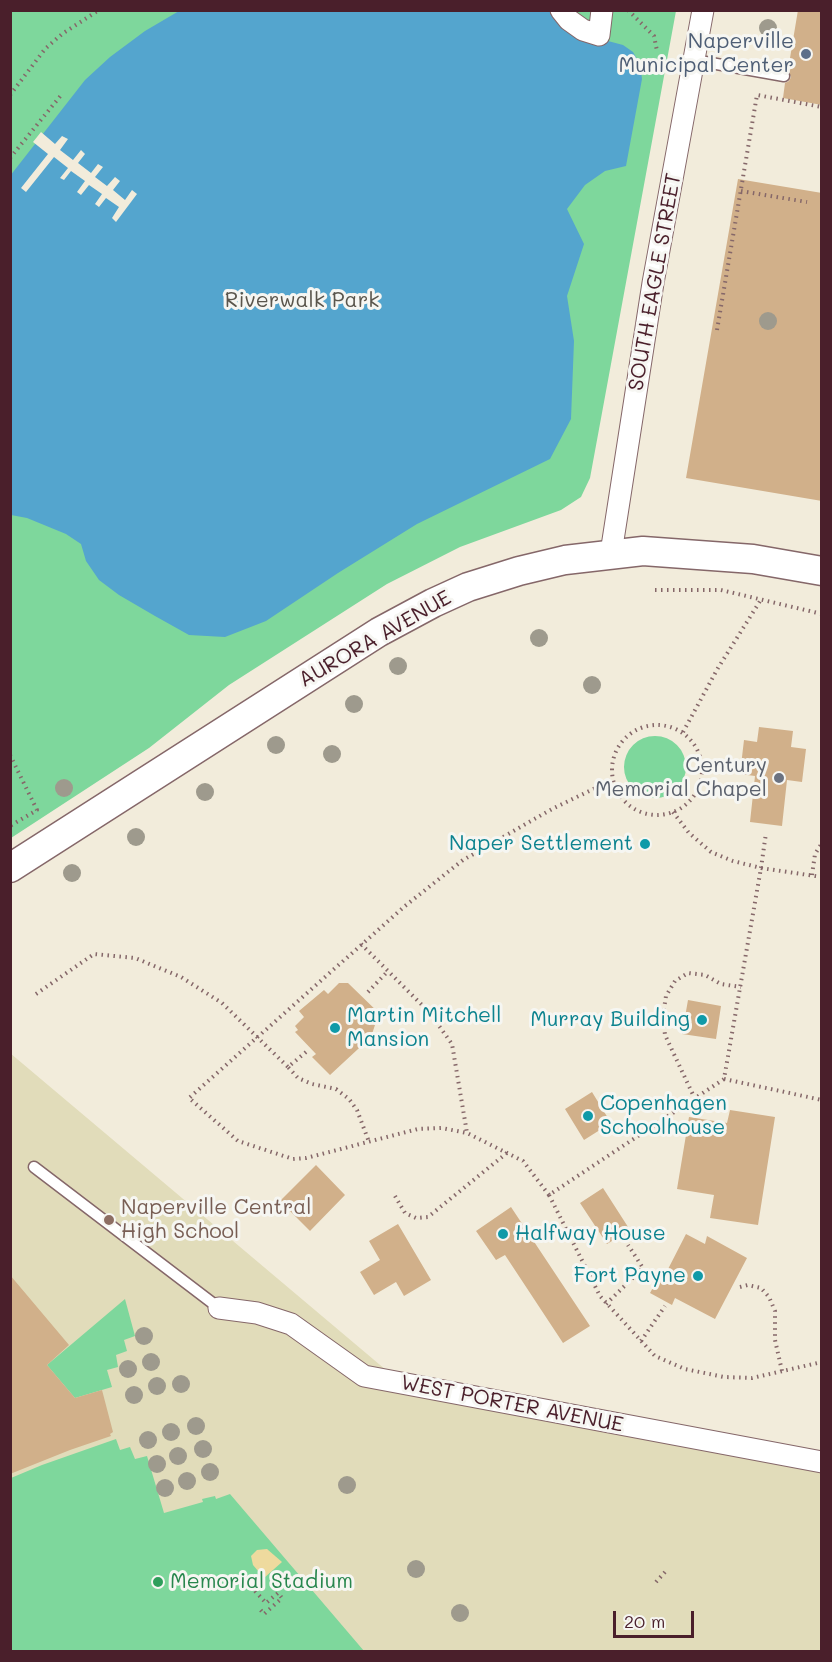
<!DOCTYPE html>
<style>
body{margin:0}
#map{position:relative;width:832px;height:1662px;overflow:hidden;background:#f2ecdb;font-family:Mali,sans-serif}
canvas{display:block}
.frame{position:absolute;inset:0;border:12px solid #4a1f2b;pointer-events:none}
.scale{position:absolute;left:613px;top:1611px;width:81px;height:27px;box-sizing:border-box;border:3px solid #4a1f2b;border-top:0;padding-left:8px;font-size:18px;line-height:21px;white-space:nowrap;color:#4a1f2b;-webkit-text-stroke:4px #f6f6f2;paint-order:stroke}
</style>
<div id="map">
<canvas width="832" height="1662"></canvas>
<div class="frame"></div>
<div class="scale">20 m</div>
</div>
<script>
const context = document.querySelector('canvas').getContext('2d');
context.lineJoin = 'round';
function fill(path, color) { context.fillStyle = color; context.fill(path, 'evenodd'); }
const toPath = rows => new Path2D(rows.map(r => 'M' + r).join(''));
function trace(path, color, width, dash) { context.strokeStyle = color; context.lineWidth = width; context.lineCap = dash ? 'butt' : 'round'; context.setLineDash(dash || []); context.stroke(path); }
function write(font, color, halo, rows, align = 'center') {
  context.font = font + ' Mali,sans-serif'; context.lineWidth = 6; context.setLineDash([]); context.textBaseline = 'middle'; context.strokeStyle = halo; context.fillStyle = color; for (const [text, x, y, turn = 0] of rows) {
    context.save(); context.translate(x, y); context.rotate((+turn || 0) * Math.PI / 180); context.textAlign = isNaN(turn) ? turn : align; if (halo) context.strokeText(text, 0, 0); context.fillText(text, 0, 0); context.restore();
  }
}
const built = toPath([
 [10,1053,405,1386,821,1463,821,1651,11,1651]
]);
const green = toPath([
 [11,11,676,11,590,478,581,497,561,510,460,547,387,584,229,685,149,748,11,838],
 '624 767a31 31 0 1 1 62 0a31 31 0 1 1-62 0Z',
 [125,1299,135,1336,124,1340,127,1351,116,1355,118,1367,107,1370,112,1387,75,1398,47,1365],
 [116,1439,120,1450,130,1447,135,1459,147,1456,164,1513,203,1502,202,1499,215,1496,216,1499,230,1494,364,1651,11,1652,11,1478,42,1465]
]);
const sand = toPath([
 [267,1549,282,1562,264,1578,253,1565,251,1556,257,1550]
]);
const water = toPath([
 [179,11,561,11,608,41,623,45,633,52,640,64,642,79,626,166,605,171,585,185,567,209,584,244,567,296,574,341,571,419,550,459,417,524,338,573,266,621,225,637,189,635,155,616,119,595,99,580,86,561,81,544,66,534,27,518,11,515,10,176,85,80,110,57,145,31]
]);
const pier = toPath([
 [41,132,55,144,62,136,68,139,60,150,73,160,81,150,85,154,78,163,91,173,98,164,103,167,95,177,107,186,115,177,120,181,113,190,125,200,132,190,137,194,116,222,112,218,119,207,106,198,99,207,95,204,102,194,89,185,81,195,77,192,85,181,71,171,64,180,60,178,68,168,54,157,26,192,21,188,48,154,33,142]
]);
const building = toPath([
 [798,10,822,10,822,105,783,98,785,83,789,81,791,77,788,70],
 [738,179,822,193,822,501,686,478],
 [759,727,793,731,791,747,806,749,802,782,787,780,782,826,750,822,755,776,740,774,744,740,757,742],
 [339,983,348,983,383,1017,375,1025,371,1037,330,1075,312,1057,316,1054,295,1032,298,1030,295,1026,304,1017,299,1011,324,990,328,994],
 [688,1000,721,1006,716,1039,682,1034],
 [592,1092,611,1123,584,1140,565,1109],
 [730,1110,775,1117,758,1225,710,1218,714,1195,677,1189,689,1117,727,1123],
 [316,1165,345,1195,310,1231,280,1201],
 [603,1188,630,1230,607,1244,580,1203],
 [511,1207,590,1326,563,1343,505,1255,496,1260,476,1231],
 [398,1224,431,1280,404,1296,396,1282,374,1295,360,1272,380,1260,369,1241],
 [686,1234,705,1244,707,1236,747,1258,715,1319,675,1298,672,1305,650,1293,661,1273,665,1275],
 [10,1275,69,1345,47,1365,75,1398,102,1390,113,1432,110,1434,111,1436,70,1450,10,1474]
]);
const path = toPath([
 [628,10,654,36,657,51],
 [10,95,45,49,62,34,99,10],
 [10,158,62,94],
 [741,191,807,202],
 [717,330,757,95,822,107],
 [655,590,721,590,822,614],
 '612 770a45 45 0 1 1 90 0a45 45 0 1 1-90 0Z',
 [683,732,718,668,762,598],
 [10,755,37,810,10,826],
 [673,812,689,833,711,852,733,861,761,868,766,833],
 [812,875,815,854,822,843],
 [822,877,761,868,724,1079,549,1195,600,1296,655,1356,685,1369,724,1377,752,1378,822,1362],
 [361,944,429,1012,452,1044,467,1133],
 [368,992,387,972],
 [36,994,94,954,135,958,181,977,222,1003,288,1067],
 [306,1052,288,1067,298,1078,312,1084,336,1089,349,1099,357,1110,369,1142],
 [724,1079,822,1100],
 [695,1099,665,1035,663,1015,666,996,675,981,688,973,705,975,721,984,741,987],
 [549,1195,523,1161,467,1133,442,1128,418,1129,306,1158,293,1159,238,1141,189,1098,405,906,463,860,552,809,612,780],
 [395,1196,405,1213,416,1218,428,1217,508,1152],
 [740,1287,748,1285,761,1288,769,1297,775,1311,775,1340,782,1371],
 [606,1304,643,1268,628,1245],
 [822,1323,822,1344],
 [641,1341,665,1306],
 [656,1582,665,1572],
 [255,1591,266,1603,278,1593,282,1598,264,1614,258,1607]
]);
const lane = toPath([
 [694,60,784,76],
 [34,1167,219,1308]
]);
const street = toPath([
 [561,10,569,20,583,30,599,35,602,10],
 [611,553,653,283,703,10],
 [219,1308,257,1313,291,1324,364,1376,822,1462]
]);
const secondary = toPath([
 [10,868,379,632,433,603,468,587,519,571,565,560,643,551,753,559,822,571]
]);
const trees = [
 [768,28],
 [768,321],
 [539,638],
 [398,666],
 [592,685],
 [354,704],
 [276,745],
 [332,754],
 [64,788],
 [205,792],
 [136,837],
 [72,873],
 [144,1336],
 [151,1362],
 [128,1369],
 [181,1384],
 [157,1386],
 [134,1395],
 [196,1426],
 [171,1432],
 [148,1440],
 [203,1449],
 [178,1456],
 [157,1464],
 [210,1472],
 [187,1481],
 [347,1485],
 [165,1488],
 [416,1569],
 [460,1613]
];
const markers = [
 [806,54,6,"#5c6f8a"],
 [779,778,6,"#6b7280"],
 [645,844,6,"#0f9aa8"],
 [702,1020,6,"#0f9aa8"],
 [335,1028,6,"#0f9aa8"],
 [588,1116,6,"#0f9aa8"],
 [109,1220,6,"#8d6e63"],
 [503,1234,6,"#0f9aa8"],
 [698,1276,6,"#0f9aa8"],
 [158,1582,6,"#2e9e5b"]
];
const serviceNames = [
 ["Naperville",794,42],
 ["Municipal Center",794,66]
];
const streetNames = [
 ["SOUTH EAGLE STREET",655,282,-80],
 ["AURORA AVENUE",375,639,-30],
 ["WEST PORTER AVENUE",512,1404,11]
];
const parkNames = [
 ["Riverwalk Park",302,301]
];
const worshipNames = [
 ["Century",767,766],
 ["Memorial Chapel",767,790]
];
const cultureNames = [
 ["Naper Settlement",633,844],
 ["Martin Mitchell",347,1016,"left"],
 ["Mansion",347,1040,"left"],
 ["Murray Building",690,1020],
 ["Copenhagen",600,1104,"left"],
 ["Schoolhouse",600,1128,"left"],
 ["Halfway House",515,1234,"left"],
 ["Fort Payne",686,1276]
];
const educationNames = [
 ["Naperville Central",121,1208],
 ["High School",121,1232]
];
const leisureNames = [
 ["Memorial Stadium",170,1582]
];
fill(built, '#e1dcba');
fill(green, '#7ed79c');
fill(sand, '#eeda9e');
fill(water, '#54a5ce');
fill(pier, '#f2ecdb');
fill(building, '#d1b08a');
trace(lane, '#856769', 13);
trace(street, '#856769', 23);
trace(secondary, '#856769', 31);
trace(path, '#856769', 4, [1.5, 4.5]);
trace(lane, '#fff', 10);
trace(street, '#fff', 21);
trace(secondary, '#fff', 28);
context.fillStyle = '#9e9a8d';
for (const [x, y] of trees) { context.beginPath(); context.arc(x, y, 9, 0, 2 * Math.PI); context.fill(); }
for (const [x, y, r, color] of markers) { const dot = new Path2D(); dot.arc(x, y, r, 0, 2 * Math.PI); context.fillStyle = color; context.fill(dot); trace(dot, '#f6f6f2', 2); }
write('21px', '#4e5e75', '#f6f6f2', serviceNames, 'right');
write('21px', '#4a1f2b', '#f6f6f2', streetNames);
write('21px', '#5a564d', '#f6f6f2', parkNames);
write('21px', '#5b616d', '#f6f6f2', worshipNames, 'right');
write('21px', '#0d838f', '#f6f6f2', cultureNames, 'right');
write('21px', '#785e54', '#f6f6f2', educationNames, 'left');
write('21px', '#27864d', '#f6f6f2', leisureNames, 'left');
</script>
